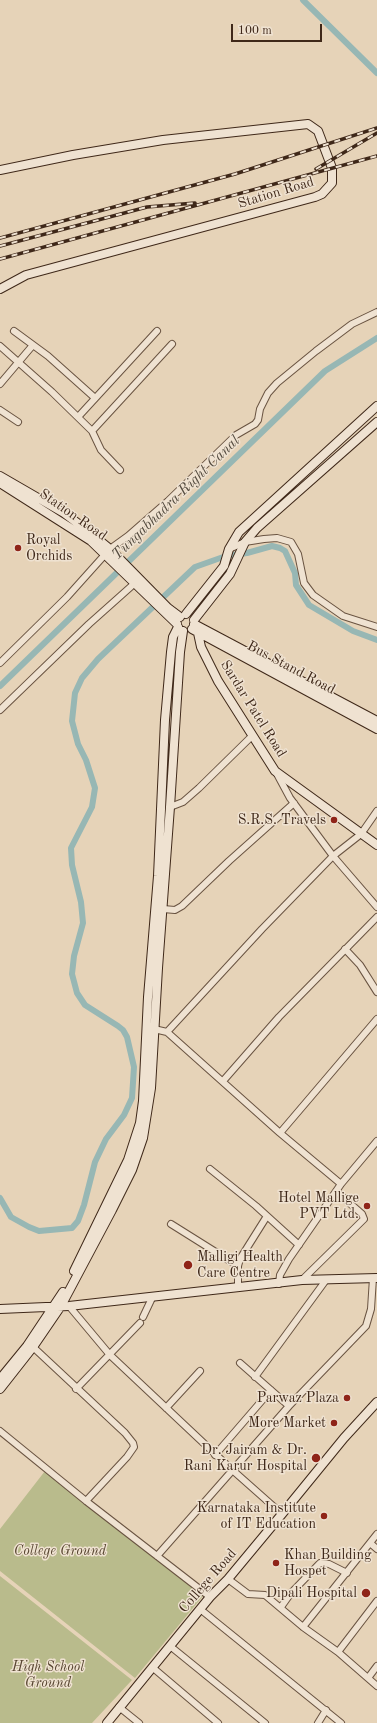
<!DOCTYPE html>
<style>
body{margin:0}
#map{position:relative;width:377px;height:1723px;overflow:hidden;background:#e6d3b8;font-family:"Old Standard TT",serif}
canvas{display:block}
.scale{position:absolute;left:231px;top:24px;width:91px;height:18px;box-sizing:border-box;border:2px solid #3f2819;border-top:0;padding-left:5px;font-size:12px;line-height:14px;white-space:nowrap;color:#3f2819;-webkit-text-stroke:3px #efe2d1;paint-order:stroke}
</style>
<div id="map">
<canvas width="377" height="1723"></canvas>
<div class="scale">100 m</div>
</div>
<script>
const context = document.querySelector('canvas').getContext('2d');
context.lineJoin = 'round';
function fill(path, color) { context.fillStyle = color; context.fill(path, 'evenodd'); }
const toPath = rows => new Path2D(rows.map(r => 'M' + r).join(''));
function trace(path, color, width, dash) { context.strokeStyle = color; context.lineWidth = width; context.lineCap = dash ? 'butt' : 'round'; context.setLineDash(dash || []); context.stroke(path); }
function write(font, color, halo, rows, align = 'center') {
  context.font = font + ' "Old Standard TT",serif'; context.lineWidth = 3; context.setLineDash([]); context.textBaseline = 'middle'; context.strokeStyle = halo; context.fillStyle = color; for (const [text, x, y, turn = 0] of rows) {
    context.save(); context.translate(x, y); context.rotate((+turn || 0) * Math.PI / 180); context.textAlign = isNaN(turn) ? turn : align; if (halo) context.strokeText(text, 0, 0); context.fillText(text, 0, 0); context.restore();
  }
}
const green = toPath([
 [45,1471,203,1596,135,1678,0,1571,0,1529],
 [0,1576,132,1680,92,1723,0,1723]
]);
const canal = toPath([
 [303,0,377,73],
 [0,686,325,371,377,338],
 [0,1198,11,1217,29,1227,39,1231,72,1228,78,1221,84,1205,95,1162,106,1139,124,1115,132,1098,134,1067,127,1037,123,1030,118,1026,85,1005,77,993,72,974,74,956,83,923,81,902,72,865,71,848,92,807,95,788,86,760,78,744,72,721,75,693,82,678,98,659,195,567,226,556,247,553,272,546,280,548,285,551,295,573,296,585,309,605,353,631,377,640]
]);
const street = toPath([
 [14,331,48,356,95,398],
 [0,346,52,392,92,431,101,450,120,470],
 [0,384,33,345],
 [0,410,18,422],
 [78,417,157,331],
 [92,431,172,344],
 [229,549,245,542,264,539,277,538,291,542,298,554,304,583,313,595,343,616,377,627],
 [0,663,67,597,110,549,128,536,168,501,236,435,255,424,258,420,260,409,268,393,277,383,316,351,352,324,377,312],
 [0,710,89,624,135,583],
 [276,772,290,798,333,856,377,907],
 [170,807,183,802,199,788,252,736],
 [163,909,175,910,182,906,229,861,294,803],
 [345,949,360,965,377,992],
 [154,1029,167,1032,280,1133,341,1184],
 [167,1032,262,929,333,856,361,834,377,811],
 [223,1081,279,1017,377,917],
 [280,1133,377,1019],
 [210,1169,256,1206,299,1245],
 [171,1224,238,1266],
 [302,1280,364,1219,362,1214,337,1192],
 [279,1284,280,1275,289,1259,341,1184,377,1141],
 [238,1287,238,1266,240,1259,267,1216],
 [69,1306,110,1355,229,1467,282,1514],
 [143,1317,152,1298],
 [33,1347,125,1433,133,1443,134,1447,127,1457,86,1501],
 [240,1363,289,1406,366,1326,371,1309,373,1278],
 [255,1377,326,1280],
 [76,1389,140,1323],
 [166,1408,200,1371],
 [0,1431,86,1501,210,1597],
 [215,1455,271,1390],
 [370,1543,377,1549],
 [157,1556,289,1406],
 [228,1579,248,1594,265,1595,303,1627,338,1652,377,1686],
 [281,1607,291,1593,320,1563,329,1564,347,1573],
 [200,1609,341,1723],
 [303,1627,377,1534],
 [170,1646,265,1723],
 [338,1652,377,1601],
 [152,1667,218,1723],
 [368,1678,377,1666],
 [119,1707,139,1723],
 [318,1723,326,1710]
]);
const secondary = toPath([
 [0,170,73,155,163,140,308,124,318,131,332,168,332,183,322,194,315,197,26,275,0,289],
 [0,476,64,513,88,531,110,549,168,608,180,617],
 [0,483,91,541,177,624],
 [186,614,224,566,229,549,239,532,377,406],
 [194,620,230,574,245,542,257,528,377,422],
 [194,624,377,721],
 [192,629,377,729],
 [198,633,201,647,218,681,275,771,377,845],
 [74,1271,128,1160,140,1123,143,1101,148,997,158,876,165,720,171,652,173,637,178,627],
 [0,1309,69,1306,302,1280,377,1278],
 [0,1379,27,1346,63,1292],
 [0,1389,33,1347,61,1306,112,1210,132,1170,143,1138,151,1088,158,968,170,807,180,652,183,631],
 [107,1723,210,1597,228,1579,282,1514,344,1438,377,1402]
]);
const rail = toPath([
 [316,169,377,133],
 [0,238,235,174,377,128],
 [0,246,147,207,195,203],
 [0,259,377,156]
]);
const markers = [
 [18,548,4,"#8f2418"],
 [334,820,4,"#8f2418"],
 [367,1206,4,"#8f2418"],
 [188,1265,5,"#8f2418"],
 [347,1398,4,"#8f2418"],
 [334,1423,4,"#8f2418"],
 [316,1458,5,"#8f2418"],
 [324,1516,4,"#8f2418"],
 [276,1563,4,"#8f2418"],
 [366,1593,5,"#8f2418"]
];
const streetNames = [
 ["Station Road",276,193,-17],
 ["Station Road",73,515,35],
 ["Bus Stand Road",291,668,28],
 ["Sardar Patel Road",253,709,58],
 ["College Road",208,1581,-49]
];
const poiNames = [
 ["Royal",26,540,"left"],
 ["Orchids",26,556,"left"],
 ["S.R.S. Travels",326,820],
 ["Hotel Mallige",359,1198],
 ["PVT Ltd.",359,1214],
 ["Malligi Health",197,1257,"left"],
 ["Care Centre",197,1273,"left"],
 ["Parwaz Plaza",339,1398],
 ["More Market",326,1423],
 ["Dr. Jairam & Dr.",307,1450],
 ["Rani Karur Hospital",307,1466],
 ["Karnataka Institute",316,1508],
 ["of IT Education",316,1524],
 ["Khan Building",284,1555,"left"],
 ["Hospet",284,1571,"left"],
 ["Dipali Hospital",357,1593]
];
const parkNames = [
 ["College Ground",60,1551],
 ["High School",48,1667],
 ["Ground",48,1683]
];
const waterNames = [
 ["Tungabhadra Right Canal",176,498,-44]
];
fill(green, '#b9bb8c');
trace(canal, '#97b7b4', 6);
trace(street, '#695341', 8);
trace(secondary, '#3f2819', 10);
trace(street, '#efe2d1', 6);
trace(secondary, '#efe2d1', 8);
trace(rail, '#3f2819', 3.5);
trace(rail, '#efe2d1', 2, [6]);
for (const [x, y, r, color] of markers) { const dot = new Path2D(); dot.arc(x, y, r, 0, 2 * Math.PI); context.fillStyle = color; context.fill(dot); trace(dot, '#efe2d1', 1.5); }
write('14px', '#3f2819', '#efe2d1', streetNames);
write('14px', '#3f2819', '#efe2d1', poiNames, 'right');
write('italic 14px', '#574530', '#efe2d1', parkNames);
write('italic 15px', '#554c40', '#efe2d1', waterNames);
</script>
